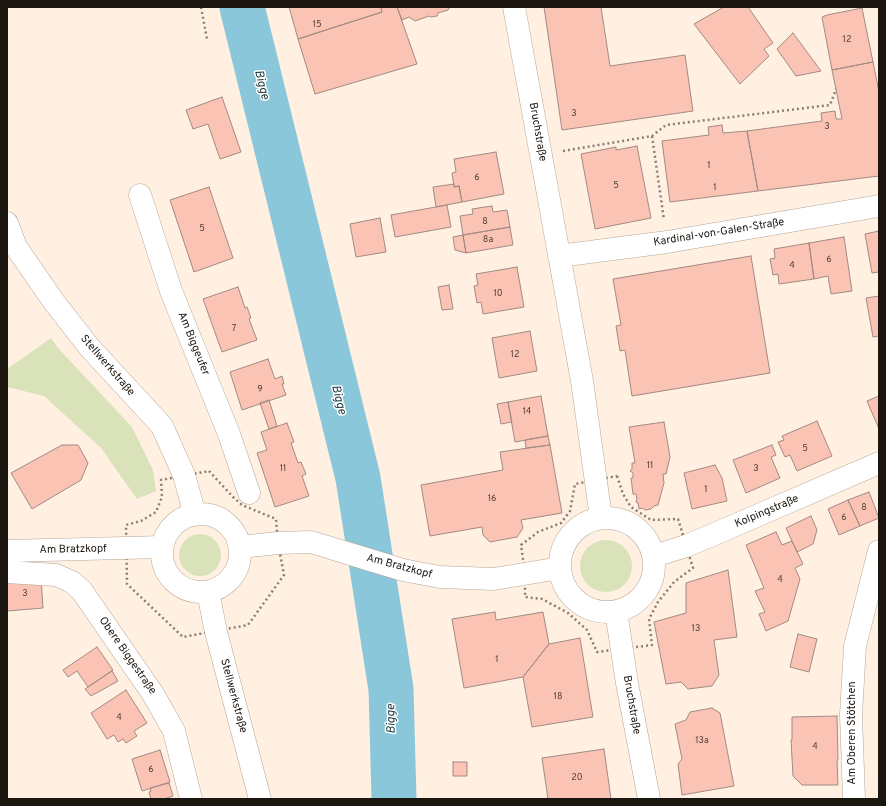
<!DOCTYPE html>
<meta charset="utf-8">
<style>
body{margin:0}
#map{position:relative;width:886px;height:806px;overflow:hidden;background:#fff0e2;font-family:Overpass,sans-serif}
canvas{display:block}
.frame{position:absolute;inset:0;border:8px solid #1c1610;pointer-events:none}
</style>
<div id="map">
<canvas width="886" height="806"></canvas>
<div class="frame"></div>
</div>
<script>
const context = document.querySelector('canvas').getContext('2d');
context.lineJoin = 'round';
function fill(path, color) { context.fillStyle = color; context.fill(path, 'evenodd'); }
const toPath = rows => new Path2D(rows.map(r => 'M' + r).join(''));
function trace(path, color, width, dash) { context.strokeStyle = color; context.lineWidth = width; context.lineCap = dash ? 'butt' : 'round'; context.setLineDash(dash || []); context.stroke(path); }
function write(font, color, halo, rows, align = 'center') {
  context.font = font + ' Overpass,sans-serif'; context.lineWidth = 3; context.setLineDash([]); context.textBaseline = 'middle'; context.strokeStyle = halo; context.fillStyle = color; for (const [text, x, y, turn = 0] of rows) {
    context.save(); context.translate(x, y); context.rotate((+turn || 0) * Math.PI / 180); context.textAlign = isNaN(turn) ? turn : align; if (halo) context.strokeText(text, 0, 0); context.fillText(text, 0, 0); context.restore();
  }
}
const green = toPath([
 [51,338,57,347,132,427,153,470,156,491,137,499,101,448,44,396,7,387,7,369],
 '179 555a21 21 0 1 1 42 0a21 21 0 1 1-42 0Z',
 '580 566a26 26 0 1 1 52 0a26 26 0 1 1-52 0Z'
]);
const river = toPath([
 [242,7,358,478,391,689,394,799]
]);
const building = toPath([
 [289,7,381,7,382,12,298,39,289,7],
 [381,7,397,7,417,64,315,94,298,39,382,12,381,7],
 [397,7,450,7,448,10,438,13,437,16,431,17,429,16,415,21,409,17,402,20,397,7],
 [544,7,601,7,610,66,685,55,693,111,562,130,544,7],
 [724,7,748,7,773,43,764,49,769,56,740,84,694,24,724,7],
 [862,8,873,62,832,70,822,17,827,15,862,8],
 [793,33,821,71,796,76,777,49,793,33],
 [873,62,879,92,879,176,758,191,747,131,822,121,821,113,835,111,836,119,842,119,832,70,873,62],
 [222,97,241,152,220,159,208,124,193,129,186,110,222,97],
 [722,125,723,133,747,131,758,191,670,202,662,141,709,135,708,127,722,125],
 [637,146,651,218,595,229,581,154,616,147,616,150,637,146],
 [496,152,504,194,462,202,459,186,454,187,452,173,456,172,454,159,496,152],
 [454,184,454,187,459,186,462,202,436,207,433,187,454,184],
 [209,187,233,258,194,272,170,200,209,187],
 [447,205,451,227,395,237,391,215,447,205],
 [492,206,493,212,507,210,510,227,463,235,460,216,473,214,472,209,492,206],
 [380,218,386,252,356,257,350,224,380,218],
 [510,227,513,245,466,253,463,235,510,227],
 [879,231,879,272,872,273,865,234,879,231],
 [463,235,466,253,455,250,453,237,463,235],
 [844,237,852,291,831,294,828,276,814,279,809,243,844,237],
 [809,243,814,279,779,284,778,274,773,275,770,259,775,258,774,249,809,243],
 [751,256,770,373,632,396,625,350,620,351,616,326,621,325,613,279,751,256],
 [517,267,524,307,483,314,481,302,477,303,474,286,478,285,476,274,517,267],
 [449,285,453,309,442,310,438,287,449,285],
 [238,287,245,308,247,307,251,318,249,319,257,340,222,352,203,299,238,287],
 [879,296,879,336,873,337,866,298,879,296],
 [530,331,537,371,499,378,492,338,530,331],
 [268,359,275,379,282,376,284,384,282,384,286,395,242,410,230,372,268,359],
 [541,396,548,436,515,442,508,402,541,396],
 [879,396,879,429,867,401,879,396],
 [269,400,277,426,269,429,260,403,269,400],
 [508,402,512,422,501,424,497,404,508,402],
 [817,421,832,456,797,471,790,455,785,457,778,442,784,440,782,436,817,421],
 [664,422,670,457,666,474,663,474,664,483,658,505,654,506,651,509,645,510,642,508,639,509,638,503,636,502,637,499,636,494,633,494,631,478,633,478,633,473,630,471,632,469,632,463,635,463,629,427,664,422],
 [287,423,294,442,291,443,298,463,301,462,306,474,302,476,309,496,275,507,257,453,267,450,261,432,287,423],
 [548,436,550,445,526,448,525,440,548,436],
 [62,445,78,445,88,463,81,480,32,509,11,473,62,445],
 [550,445,562,513,521,520,523,528,517,537,490,542,483,535,482,527,430,536,421,485,503,470,500,452,550,445],
 [772,445,776,455,771,457,780,478,746,493,733,460,772,445],
 [715,465,722,478,727,501,692,509,684,473,715,465],
 [869,492,879,518,860,526,848,500,869,492],
 [848,500,860,526,839,535,828,509,848,500],
 [811,516,817,530,813,544,797,552,786,528,811,516],
 [776,532,782,545,792,541,803,564,795,568,800,579,788,621,766,631,759,614,765,612,755,591,764,588,746,545,776,532],
 [728,570,737,637,714,640,719,675,712,686,688,689,681,682,666,684,654,622,686,613,686,583,728,570],
 [41,578,43,608,7,611,7,579,41,578],
 [495,612,496,620,543,612,549,644,523,677,464,688,452,619,495,612],
 [798,634,817,639,809,672,790,667,798,634],
 [580,638,593,717,532,727,523,677,549,644,580,638],
 [97,647,113,670,88,687,77,671,68,677,63,670,97,647],
 [112,671,118,681,91,696,85,689,112,671],
 [126,690,147,723,134,731,137,736,126,743,123,739,118,742,114,735,107,739,91,713,126,690],
 [712,708,720,713,734,786,682,795,678,764,682,759,675,724,686,720,690,712,712,708],
 [837,716,838,760,837,760,838,785,802,785,793,776,791,740,792,740,792,717,837,716],
 [604,749,611,799,548,799,542,758,604,749],
 [160,750,170,782,142,791,132,759,160,750],
 [453,762,467,762,467,776,453,776,453,762],
 [169,783,173,796,164,799,151,799,149,792,151,791,150,788,169,783]
]);
const path = toPath([
 [201,7,207,39],
 [652,136,664,220],
 [563,151,652,136,666,125,830,105,836,89],
 [209,471,233,497,242,505,276,519,278,543,284,575,248,625,183,637,127,584,126,525,141,521,156,512,162,497,161,480,209,471],
 [617,476,623,494,631,507,651,520,678,519,693,568,674,582,658,602,649,619,652,645,597,652,587,630,568,613,542,599,525,597,525,574,521,545,538,532,561,523,570,511,575,484,617,476]
]);
const minor = toPath([
 [514,7,582,381,601,518],
 [140,195,171,291,229,434,249,493],
 [559,256,667,242,879,206],
 '560 565a47 47 0 1 1 94 0a47 47 0 1 1-94 0Z',
 [240,547,278,543,311,542,403,570,440,577,494,579,560,568],
 [7,551,162,547],
 [654,556,686,546,717,533,879,463],
 [7,572,56,575,72,582,82,591,153,694,174,731,191,799],
 [616,611,627,683,649,799],
 [854,799,851,715,855,646,879,551]
]);
const major = toPath([
 [7,223,16,247,54,302,90,348,162,426,184,475,195,515],
 '162 553a39 39 0 1 1 78 0a39 39 0 1 1-78 0Z',
 [208,592,216,632,260,799]
]);
const numberNames = [
 ["15",317,25],
 ["12",847,40],
 ["3",574,114],
 ["3",827,127],
 ["1",709,166],
 ["6",477,178],
 ["5",616,186],
 ["1",715,188],
 ["8",485,222],
 ["5",202,229],
 ["8a",488,240],
 ["6",829,260],
 ["4",792,266],
 ["10",498,294],
 ["7",234,329],
 ["12",515,355],
 ["9",260,390],
 ["14",527,412],
 ["5",805,449],
 ["11",650,466],
 ["11",283,469],
 ["3",756,469],
 ["1",706,490],
 ["16",492,499],
 ["8",864,508],
 ["6",844,518],
 ["4",780,580],
 ["3",25,594],
 ["13",696,629],
 ["1",497,660],
 ["18",558,697],
 ["4",119,718],
 ["13a",702,741],
 ["4",815,747],
 ["6",151,770],
 ["20",577,778]
];
const streetNames = [
 ["Bruchstraße",537,132,80],
 ["Kardinal-von-Galen-Straße",719,233,-9],
 ["Am Biggeufer",193,344,68],
 ["Stellwerkstraße",107,366,49],
 ["Kolpingstraße",767,512,-23],
 ["Am Bratzkopf",73,550,-1],
 ["Am Bratzkopf",399,567,15],
 ["Obere Biggestraße",127,656,55],
 ["Stellwerkstraße",233,696,75],
 ["Bruchstraße",631,705,80],
 ["Am Oberen Stötchen",853,733,-90]
];
const waterNames = [
 ["Bigge",261,85,76],
 ["Bigge",338,400,76],
 ["Bigge",392,719,-91]
];
fill(green, '#dae2b9');
trace(river, '#8bc7da', 45);
fill(building, '#fac3b4');
trace(building, '#a28a84', 1);
trace(minor, '#b7a696', 23);
trace(major, '#b7a696', 23);
trace(path, '#887e74', 2.5, [2, 3]);
trace(minor, '#fff', 22);
trace(major, '#fff', 22);
write('9px', '#544139', null, numberNames);
write('11px', '#1c1610', '#fff', streetNames);
write('italic 12px', '#16333c', '#fff', waterNames);
</script>
